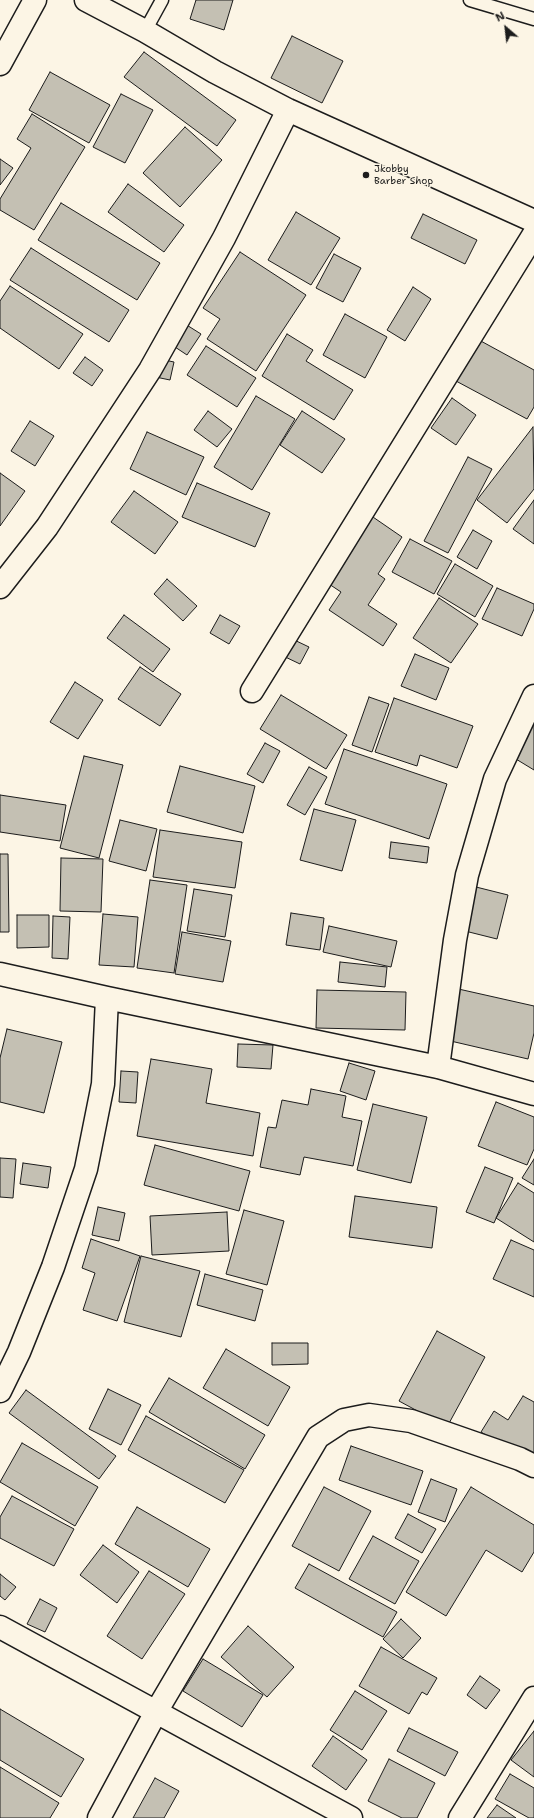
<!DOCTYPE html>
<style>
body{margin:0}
#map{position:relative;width:534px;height:1818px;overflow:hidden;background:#fcf5e5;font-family:"Shantell Sans",sans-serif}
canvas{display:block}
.north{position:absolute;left:486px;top:8px;width:40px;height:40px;-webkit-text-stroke:3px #fcf5e5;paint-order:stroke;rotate:332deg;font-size:11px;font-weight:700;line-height:16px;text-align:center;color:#1c1c1c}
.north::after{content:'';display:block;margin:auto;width:14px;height:18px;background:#1c1c1c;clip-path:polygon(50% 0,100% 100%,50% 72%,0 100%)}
</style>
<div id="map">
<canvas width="534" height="1818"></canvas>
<div class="north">N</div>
</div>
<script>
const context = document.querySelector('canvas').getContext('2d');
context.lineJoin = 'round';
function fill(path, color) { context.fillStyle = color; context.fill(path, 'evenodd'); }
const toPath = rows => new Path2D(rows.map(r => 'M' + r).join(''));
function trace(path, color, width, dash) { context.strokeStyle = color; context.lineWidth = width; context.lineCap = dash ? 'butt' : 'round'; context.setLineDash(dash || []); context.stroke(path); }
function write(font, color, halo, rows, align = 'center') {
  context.font = font + ' "Shantell Sans",sans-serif'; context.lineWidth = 3; context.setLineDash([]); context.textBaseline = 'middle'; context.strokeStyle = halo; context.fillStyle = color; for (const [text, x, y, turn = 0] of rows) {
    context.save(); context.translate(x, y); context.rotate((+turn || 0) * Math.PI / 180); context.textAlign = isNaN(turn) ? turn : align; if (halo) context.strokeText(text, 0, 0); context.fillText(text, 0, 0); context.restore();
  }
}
const building = toPath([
 [196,0,233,0,224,30,190,19,196,0],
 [292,36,343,61,322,103,271,78,292,36],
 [144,52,236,120,217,146,124,77,144,52],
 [50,72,110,105,89,143,29,110,50,72],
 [121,94,153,110,125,163,93,147,121,94],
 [32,114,85,147,34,230,0,210,0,199,31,148,17,139,32,114],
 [185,127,222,160,180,207,143,173,185,127],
 [0,159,13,168,0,185,0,159],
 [128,184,184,225,164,252,108,212,128,184],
 [61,203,160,263,137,300,38,240,61,203],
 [296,212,340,238,311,285,268,260,296,212],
 [423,214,477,240,465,264,411,238,423,214],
 [31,248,129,310,109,342,10,280,31,248],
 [240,252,306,295,256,371,207,339,220,319,203,308,240,252],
 [334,254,361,268,343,302,316,288,334,254],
 [10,286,83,334,59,369,0,328,0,301,10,286],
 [413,287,431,299,405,341,387,330,413,287],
 [345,314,387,337,365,378,323,355,345,314],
 [174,317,201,334,187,355,160,337,174,317],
 [287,334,313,350,306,361,353,390,334,420,262,376,287,334],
 [479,340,534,370,534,407,527,419,456,381,479,340],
 [206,346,256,378,237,407,187,375,206,346],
 [85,357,103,370,92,386,73,373,85,357],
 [150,357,174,362,170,380,146,375,150,357],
 [256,396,295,419,252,490,214,467,256,396],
 [452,398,476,415,456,445,431,428,452,398],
 [208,411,232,429,217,447,194,430,208,411],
 [302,411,345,439,322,473,280,445,302,411],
 [30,421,54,436,35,466,11,451,30,421],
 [533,427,534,489,507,523,477,500,533,427],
 [147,432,204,457,186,495,130,469,147,432],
 [468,457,492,469,448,553,424,541,468,457],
 [0,473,25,491,0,526,0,473],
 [197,483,270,513,255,547,182,517,197,483],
 [134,491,178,522,155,554,111,522,134,491],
 [534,500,534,544,513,529,534,500],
 [370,515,402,537,378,574,385,579,368,605,397,624,383,646,329,610,341,592,326,582,370,515],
 [473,530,492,541,477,569,457,557,473,530],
 [410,539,452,561,434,594,392,572,410,539],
 [455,564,493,586,475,617,437,594,455,564],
 [167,579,197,606,183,621,154,594,167,579],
 [497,588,534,604,534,609,522,636,482,619,497,588],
 [439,598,478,624,451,663,413,638,439,598],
 [124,615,170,649,153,672,107,638,124,615],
 [220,615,240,626,229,644,210,633,220,615],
 [288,637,309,647,300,664,279,654,288,637],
 [415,654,449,668,436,700,401,686,415,654],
 [140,667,181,694,160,726,118,699,140,667],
 [75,682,103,700,78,739,50,722,75,682],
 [281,695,347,735,326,769,260,729,281,695],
 [369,697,389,704,372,752,352,745,369,697],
 [394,698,473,726,457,768,420,755,417,766,375,752,394,698],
 [534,715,534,770,511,756,534,715],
 [265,743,280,751,263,783,247,774,265,743],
 [344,749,447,784,429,839,325,804,344,749],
 [84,756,123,765,99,858,60,848,84,756],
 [180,766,255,786,243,833,167,812,180,766],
 [309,767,327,777,305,815,287,805,309,767],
 [0,795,66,805,60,841,0,832,0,795],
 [314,809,356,820,342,871,300,860,314,809],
 [120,820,157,829,146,871,109,861,120,820],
 [160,830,242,842,235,888,153,877,160,830],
 [391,842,429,847,427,863,389,858,391,842],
 [0,854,8,854,9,932,0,932,0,854],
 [61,858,103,859,101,912,60,911,61,858],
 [150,880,187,885,174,973,137,968,150,880],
 [472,886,508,895,497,939,461,930,472,886],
 [194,889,232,895,225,937,187,931,194,889],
 [291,913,324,918,320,950,286,945,291,913],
 [103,914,138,917,134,967,99,965,103,914],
 [17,915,49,915,49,947,17,948,17,915],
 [53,916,70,917,68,959,52,958,53,916],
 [329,926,397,941,391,967,323,952,329,926],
 [182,932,231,941,223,982,175,974,182,932],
 [340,962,387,967,385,987,338,982,340,962],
 [454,988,534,1006,534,1033,528,1059,442,1039,454,988],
 [317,990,406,992,405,1030,316,1028,317,990],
 [7,1029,62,1042,44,1113,0,1102,0,1058,7,1029],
 [238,1044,273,1045,271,1069,237,1067,238,1044],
 [151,1059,212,1069,206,1103,260,1113,253,1156,137,1136,151,1059],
 [349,1063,375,1071,366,1100,340,1091,349,1063],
 [121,1071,138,1072,136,1103,119,1102,121,1071],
 [311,1089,346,1096,342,1117,362,1121,353,1166,304,1157,300,1175,260,1167,268,1127,276,1128,282,1100,308,1105,311,1089],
 [496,1102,534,1117,534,1149,527,1165,478,1146,496,1102],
 [373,1104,427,1117,411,1183,357,1170,373,1104],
 [155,1145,250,1171,239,1211,144,1185,155,1145],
 [0,1158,16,1159,13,1198,0,1197,0,1158],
 [534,1159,534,1185,522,1178,534,1159],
 [23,1163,51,1167,48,1188,20,1184,23,1163],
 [485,1167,513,1178,494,1223,466,1212,485,1167],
 [518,1183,534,1193,534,1242,496,1218,518,1183],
 [355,1196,437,1207,432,1248,349,1237,355,1196],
 [98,1207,125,1213,119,1241,92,1235,98,1207],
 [244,1210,284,1221,267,1285,226,1274,244,1210],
 [227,1212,229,1251,152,1255,150,1216,227,1212],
 [91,1239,140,1256,117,1321,83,1310,95,1273,82,1268,91,1239],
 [511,1240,534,1250,534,1297,493,1279,511,1240],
 [141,1256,200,1271,181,1337,124,1322,141,1256],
 [205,1274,263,1290,255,1321,197,1305,205,1274],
 [437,1331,485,1357,447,1427,399,1401,437,1331],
 [272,1343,308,1343,308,1364,272,1365,272,1343],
 [226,1349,290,1387,268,1426,203,1388,226,1349],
 [169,1378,265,1435,245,1469,149,1412,169,1378],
 [108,1389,141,1405,121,1445,89,1429,108,1389],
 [26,1390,116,1456,99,1479,9,1413,26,1390],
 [523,1396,534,1402,534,1465,481,1432,494,1411,508,1420,523,1396],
 [146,1416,244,1470,225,1503,128,1450,146,1416],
 [22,1443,98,1487,75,1526,0,1482,22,1443],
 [351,1446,423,1471,411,1505,339,1480,351,1446],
 [431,1479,457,1489,445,1522,418,1512,431,1479],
 [324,1487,371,1511,339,1571,292,1546,324,1487],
 [471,1487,534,1525,534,1552,522,1572,486,1550,446,1616,406,1592,471,1487],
 [12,1496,74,1529,54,1566,0,1538,0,1517,12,1496],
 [137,1507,210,1549,188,1587,115,1544,137,1507],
 [408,1514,436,1529,422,1553,395,1538,408,1514],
 [373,1536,419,1561,395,1604,349,1579,373,1536],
 [103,1545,139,1572,117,1603,80,1575,103,1545],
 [309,1564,397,1612,383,1637,295,1588,309,1564],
 [149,1571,185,1594,142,1659,107,1636,149,1571],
 [0,1574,16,1587,5,1600,0,1596,0,1574],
 [40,1599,57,1608,45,1632,27,1624,40,1599],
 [401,1619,421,1638,403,1658,383,1639,401,1619],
 [248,1626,294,1667,267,1697,221,1657,248,1626],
 [381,1647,437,1678,427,1695,422,1692,409,1714,359,1686,381,1647],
 [203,1659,263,1695,242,1727,183,1691,203,1659],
 [480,1676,500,1690,486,1709,467,1695,480,1676],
 [355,1691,387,1711,362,1750,330,1730,355,1691],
 [0,1709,84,1759,61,1797,0,1760,0,1709],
 [409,1728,458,1752,445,1776,397,1751,409,1728],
 [534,1731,534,1777,511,1760,534,1731],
 [333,1736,367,1760,346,1790,312,1766,333,1736],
 [389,1759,435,1783,417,1818,402,1818,368,1801,389,1759],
 [0,1767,59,1803,50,1818,0,1818,0,1767],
 [510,1774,534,1788,534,1818,529,1818,495,1799,510,1774],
 [155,1778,179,1791,164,1818,133,1818,155,1778],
 [497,1805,516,1818,487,1818,497,1805]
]);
const lane = toPath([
 [470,0,534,19],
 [145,31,162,0]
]);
const street = toPath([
 [86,0,145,31,215,72,288,110,534,221],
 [0,64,35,0],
 [0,587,47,527,150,370,224,238,288,110],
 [252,691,534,234],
 [0,974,107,998,438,1067,534,1094],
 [438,1067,455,940,467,875,495,779,534,696],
 [0,1391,19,1352,53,1267,86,1169,103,1084,107,998],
 [0,1627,351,1818],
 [99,1818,156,1712,318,1437,344,1420,369,1415,411,1421,520,1459,534,1466],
 [460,1818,534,1698]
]);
const markers = [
 [366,175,4,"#1c1c1c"]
];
const poiNames = [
 ["Jkobby",374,169],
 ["Barber Shop",374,181]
];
fill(building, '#c4c0b3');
trace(building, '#1c1c1c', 1);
trace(lane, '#1c1c1c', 15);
trace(street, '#1c1c1c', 25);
trace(lane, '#fcf5e5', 12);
trace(street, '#fcf5e5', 22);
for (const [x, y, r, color] of markers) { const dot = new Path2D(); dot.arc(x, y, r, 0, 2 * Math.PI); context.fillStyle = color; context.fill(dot); trace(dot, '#fcf5e5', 1.5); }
write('10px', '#1c1c1c', '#fcf5e5', poiNames, 'left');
</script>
